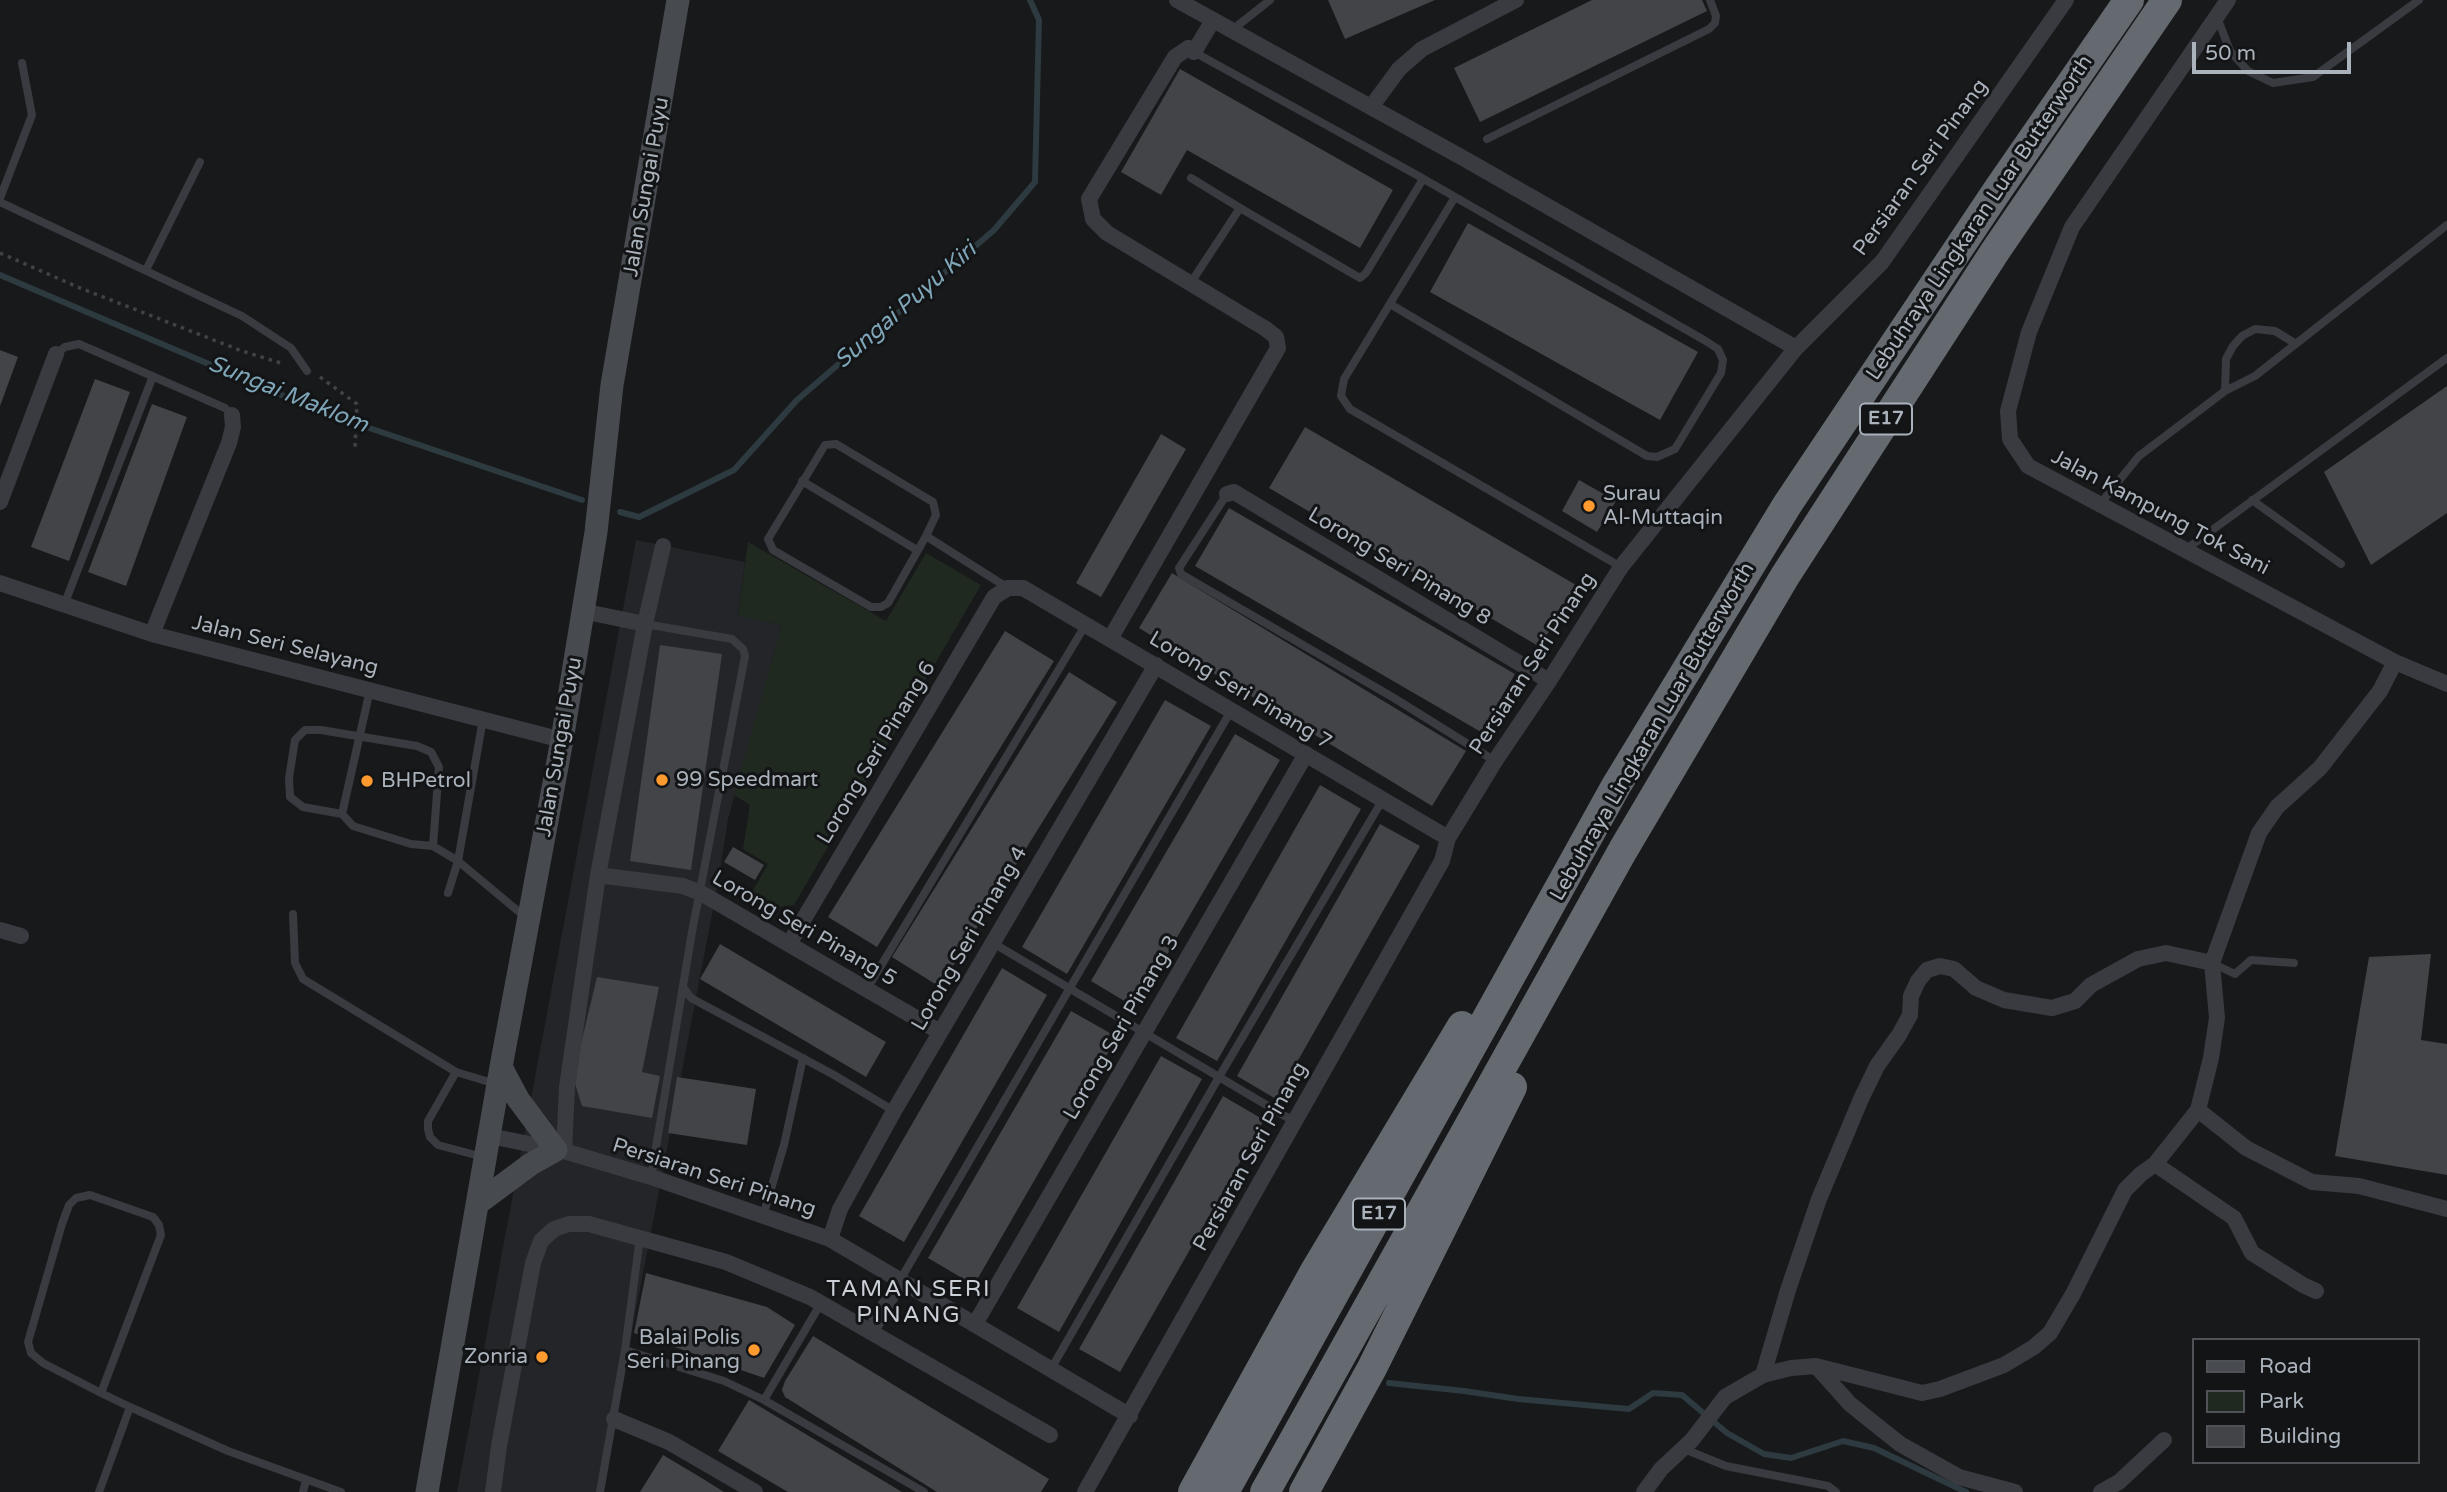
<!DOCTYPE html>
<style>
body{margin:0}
#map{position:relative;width:2447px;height:1492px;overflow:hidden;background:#18191b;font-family:"Varela Round",sans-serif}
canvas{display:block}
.legend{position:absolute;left:2192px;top:1338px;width:228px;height:126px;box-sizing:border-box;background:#131416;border:2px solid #4f5358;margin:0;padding:9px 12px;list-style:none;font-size:21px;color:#aab2bb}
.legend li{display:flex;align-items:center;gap:14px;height:35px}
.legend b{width:35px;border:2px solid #4f5358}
.scale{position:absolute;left:2192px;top:42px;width:159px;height:32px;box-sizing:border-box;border:4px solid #aab2bb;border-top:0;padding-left:9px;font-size:21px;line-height:24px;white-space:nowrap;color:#aab2bb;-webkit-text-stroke:5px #131416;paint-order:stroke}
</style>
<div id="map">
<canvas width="2447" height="1492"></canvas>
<ul class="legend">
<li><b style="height:9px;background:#474b50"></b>Road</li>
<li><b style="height:19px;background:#202920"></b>Park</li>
<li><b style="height:19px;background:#424448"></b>Building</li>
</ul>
<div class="scale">50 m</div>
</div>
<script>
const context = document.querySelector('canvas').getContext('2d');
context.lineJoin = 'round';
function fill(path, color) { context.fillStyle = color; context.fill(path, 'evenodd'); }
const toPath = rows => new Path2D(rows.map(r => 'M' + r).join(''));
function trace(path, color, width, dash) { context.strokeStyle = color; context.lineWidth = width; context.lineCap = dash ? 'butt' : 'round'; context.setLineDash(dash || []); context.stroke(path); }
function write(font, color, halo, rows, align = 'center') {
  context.font = font + ' "Varela Round",sans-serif'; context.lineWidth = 6; context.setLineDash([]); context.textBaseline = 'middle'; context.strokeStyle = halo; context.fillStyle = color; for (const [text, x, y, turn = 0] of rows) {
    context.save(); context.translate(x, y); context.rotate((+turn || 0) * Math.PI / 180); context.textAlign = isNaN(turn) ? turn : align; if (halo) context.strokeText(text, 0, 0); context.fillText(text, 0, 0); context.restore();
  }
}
const built = toPath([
 [636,540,745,562,738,615,782,625,728,819,719,878,601,1492,457,1492]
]);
const green = toPath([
 [748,542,886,621,926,553,981,585,794,905,770,908,750,896,768,864,743,849,750,805,734,795,782,625,738,616]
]);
const stream = toPath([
 [0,275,319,411,582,500],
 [620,512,639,517,734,470,797,400,994,230,1035,182,1039,20,1030,0],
 [1389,1383,1464,1391,1518,1399,1629,1409,1653,1393,1682,1395,1727,1433,1764,1454,1791,1458,1843,1441,1874,1448,1966,1492]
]);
const building = toPath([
 [1328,0,1435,0,1345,39],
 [1592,0,1702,0,1707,11,1480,122,1454,68],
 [1180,69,1393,190,1360,248,1187,150,1161,195,1121,172],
 [1468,223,1698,352,1660,420,1430,292],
 [0,350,18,357,0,406],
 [95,379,130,392,69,561,31,547],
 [2447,386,2447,513,2371,565,2324,472],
 [152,404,187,417,126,586,88,572],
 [1305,427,1576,585,1540,647,1269,488],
 [1161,434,1186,449,1101,597,1076,583],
 [1579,480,1616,501,1597,532,1562,511],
 [1229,508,1515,674,1481,732,1195,566],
 [1172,573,1466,751,1432,806,1139,628],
 [1005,631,1054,661,877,947,828,917],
 [660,645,722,654,691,870,630,861],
 [1069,672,1117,702,940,987,892,957],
 [1165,700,1211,726,1067,974,1022,947],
 [1235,734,1280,760,1136,1008,1091,981],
 [1320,785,1361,809,1217,1061,1176,1038],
 [1380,824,1420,846,1276,1099,1237,1076],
 [733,847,764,865,755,880,724,862],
 [720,944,886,1042,866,1077,700,979],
 [2431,954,2421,1040,2447,1044,2447,1175,2335,1156,2369,957],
 [1002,968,1047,995,904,1242,859,1216],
 [597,977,659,987,642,1072,660,1076,652,1118,582,1106,573,1077],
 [1071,1011,1117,1037,974,1285,928,1258],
 [1161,1056,1202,1079,1059,1332,1017,1308],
 [677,1077,756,1089,747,1145,668,1133],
 [1223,1096,1264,1120,1120,1372,1079,1349],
 [646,1273,767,1307,795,1325,764,1378,634,1333],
 [813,1336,1049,1479,1041,1492,937,1492,785,1397,782,1390,785,1381],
 [749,1400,902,1492,788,1492,718,1451],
 [663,1455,700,1477,724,1492,640,1492]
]);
const path = toPath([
 [0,253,80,288,242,351,284,364],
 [320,377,357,404,355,448]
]);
const lane = toPath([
 [2217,17,2230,51,2248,71,2273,83,2313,77,2419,0],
 [1232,30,1270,0],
 [1194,52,1415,174,1704,340,1718,349,1723,360,1721,373,1675,449,1657,457,1647,456,1390,304],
 [1487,139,1709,29,1715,23,1716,16,1710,0],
 [1455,197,1344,379,1341,396,1350,409,1621,567],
 [0,198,32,115,22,63],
 [0,202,242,316,291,348,307,371],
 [1240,208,1360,278,1366,273,1423,179],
 [146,270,200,162],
 [1190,284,1240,208,1191,178],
 [56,354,65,347,79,344,225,408,232,415],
 [2225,391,2226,359,2233,346,2242,336,2255,329,2275,331,2296,344],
 [836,444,933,502,936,515,926,536,888,603,881,607,871,607,773,550,768,539,825,445,836,444],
 [802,481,917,550],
 [1227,494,1179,568,1181,574,1394,698,1495,761],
 [2252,500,2341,564],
 [2100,504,2139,456,2225,391,2255,376,2447,225],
 [926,536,1008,588],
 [2185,550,2447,358],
 [64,605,153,376],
 [645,624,732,639,743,649,745,656,692,932,651,1177],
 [370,690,342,814,353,826,411,844,433,846,458,861,524,916],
 [342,814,303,807,290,797,289,778,295,740,305,730,321,730,417,746,431,752,439,767,433,846],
 [448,893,458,861,483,719],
 [293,914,295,963,303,979,456,1072,496,1084],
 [993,943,1295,1122],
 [2212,963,2235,974,2251,960,2294,963],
 [683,987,691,998,834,1075,894,1111],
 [867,989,1086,624],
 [456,1072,428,1121,428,1129,430,1137,438,1145,483,1157],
 [763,1216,784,1145,803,1058],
 [899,1282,1232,709],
 [625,1350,724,1381,764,1400,924,1492],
 [1051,1369,1219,1077,1383,799],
 [101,1393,161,1235,159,1225,153,1217,90,1195,76,1198,69,1205,62,1224,28,1342,31,1353,43,1363,101,1393,130,1407,228,1451,341,1492],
 [764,1400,821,1303],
 [1684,1449,1726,1466,1828,1486,1836,1492],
 [99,1492,130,1407],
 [303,1492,306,1480],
 [600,1492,625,1350,640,1237]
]);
const street = toPath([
 [1177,0,1463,158,1796,348],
 [2228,0,2072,227,2029,332,2008,411,2010,439,2028,466,2395,662,2447,684],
 [1371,107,1399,69,1422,49,1516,0],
 [1227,494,1234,492,1549,681],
 [0,502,56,354],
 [0,583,152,634,562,740],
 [582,611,645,624],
 [152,634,229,443,233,427,232,415],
 [1110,639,1278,348,1276,337,1266,329,1107,233,1093,219,1089,199,1175,57,1188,48,1194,52,1213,20],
 [598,875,683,886,701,893,940,1032],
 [0,930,21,936],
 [789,944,994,597,1008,588,1023,588,1448,838],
 [2198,1110,2246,1148,2312,1182,2359,1186,2447,1209],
 [490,1136,564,1151,651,1177,830,1239,1130,1416],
 [564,1151,567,1087,598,875,645,624,663,546],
 [2155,1164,2234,1218,2252,1253,2303,1285,2316,1291],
 [830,1239,840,1209,894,1111,1156,665],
 [975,1324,1306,754],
 [871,1331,899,1282],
 [1816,1366,1850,1404,1900,1444,1959,1477,2015,1492],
 [1763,1375,1788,1290,1819,1199,1861,1099,1877,1066,1899,1035,1910,1015,1911,996,1918,981,1927,970,1940,966,1954,969,1976,988,2004,1000,2052,1008,2075,1001,2091,985,2138,959,2166,953,2212,963],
 [614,1419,669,1442,755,1492],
 [493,1492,499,1446,533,1263,541,1241,554,1229,569,1224,589,1224,726,1262,810,1297,1050,1435],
 [1085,1492,1442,861,1448,838,1456,825,1495,761,1549,681,1621,567,1796,348,1882,262,2066,0],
 [1644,1492,1661,1469,1692,1440,1725,1397,1763,1375,1791,1368,1816,1366,1922,1393,1940,1389,2004,1365,2034,1347,2050,1333,2073,1294,2125,1190,2141,1174,2155,1164,2198,1110,2211,1058,2217,1018,2212,963,2259,833,2277,807,2320,768,2380,691,2395,662],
 [2101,1492,2119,1482,2164,1440]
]);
const secondary = toPath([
 [477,1204,531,1164,556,1150,518,1099,501,1067],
 [427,1492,501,1067,562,740,596,532,612,385,678,0]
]);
const highway = toPath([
 [1193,1492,1315,1271,1462,1026],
 [1224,1492,1616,786,1787,505,1999,188,2129,0],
 [1265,1492,1623,850,1785,576,1996,250,2167,0],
 [1304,1492,1372,1368,1512,1087]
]);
const markers = [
 [1589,506,7,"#fe9a2e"],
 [662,780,7,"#fe9a2e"],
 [367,781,7,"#fe9a2e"],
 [754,1350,7,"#fe9a2e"],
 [542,1357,7,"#fe9a2e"]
];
const shields = [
 [1886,419,52],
 [1379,1214,52]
];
const shieldNames = [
 ["E17",1886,419],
 ["E17",1379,1214]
];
const streetNames = [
 ["Persiaran Seri Pinang",1921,168,-54],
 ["Jalan Sungai Puyu",647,187,-80],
 ["Lebuhraya Lingkaran Luar Butterworth",1980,218,-56],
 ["Jalan Kampung Tok Sani",2160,513,28],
 ["Lorong Seri Pinang 8",1399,567,31],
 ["Jalan Seri Selayang",285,646,14],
 ["Persiaran Seri Pinang",1533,664,-57],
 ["Lorong Seri Pinang 7",1240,691,31],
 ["Lebuhraya Lingkaran Luar Butterworth",1653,732,-60],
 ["Jalan Sungai Puyu",560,747,-80],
 ["Lorong Seri Pinang 6",877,753,-59],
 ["Lorong Seri Pinang 5",804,929,30],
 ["Lorong Seri Pinang 4",970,939,-60],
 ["Lorong Seri Pinang 3",1122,1028,-60],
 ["Persiaran Seri Pinang",1251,1157,-61],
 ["Persiaran Seri Pinang",714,1178,18]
];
const poiNames = [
 ["Surau",1603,494],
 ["Al-Muttaqin",1603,518],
 ["99 Speedmart",676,780],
 ["BHPetrol",381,781],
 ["Balai Polis",740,1338,"right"],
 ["Seri Pinang",740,1362,"right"],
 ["Zonria",528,1357,"right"]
];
const waterNames = [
 ["Sungai Puyu Kiri",906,306,-41],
 ["Sungai Maklom",288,395,22]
];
const neighbourhoodNames = [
 ["TAMAN SERI",909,1290],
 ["PINANG",909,1316]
];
fill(built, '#242528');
fill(green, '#202920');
trace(stream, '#2d3a40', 6);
fill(building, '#424448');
trace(path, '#3f4347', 3.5, [3.5, 5]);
trace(lane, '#393b40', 8);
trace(street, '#393b40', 16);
trace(secondary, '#474b50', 23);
trace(highway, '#656a71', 30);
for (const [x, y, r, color] of markers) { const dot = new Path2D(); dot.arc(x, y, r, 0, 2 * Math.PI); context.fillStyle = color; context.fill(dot); trace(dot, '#131416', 2.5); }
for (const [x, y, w] of shields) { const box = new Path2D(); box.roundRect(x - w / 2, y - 15.5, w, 31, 5); context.fillStyle = '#131416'; context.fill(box); trace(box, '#aab2bb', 2); }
write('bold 19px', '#aab2bb', null, shieldNames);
write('21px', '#aab2bb', '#131416', streetNames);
write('21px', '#aab2bb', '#131416', poiNames, 'left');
write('italic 23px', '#7fa6b8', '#131416', waterNames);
context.letterSpacing = '2px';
write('23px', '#cbd0d7', '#131416', neighbourhoodNames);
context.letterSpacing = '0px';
</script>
